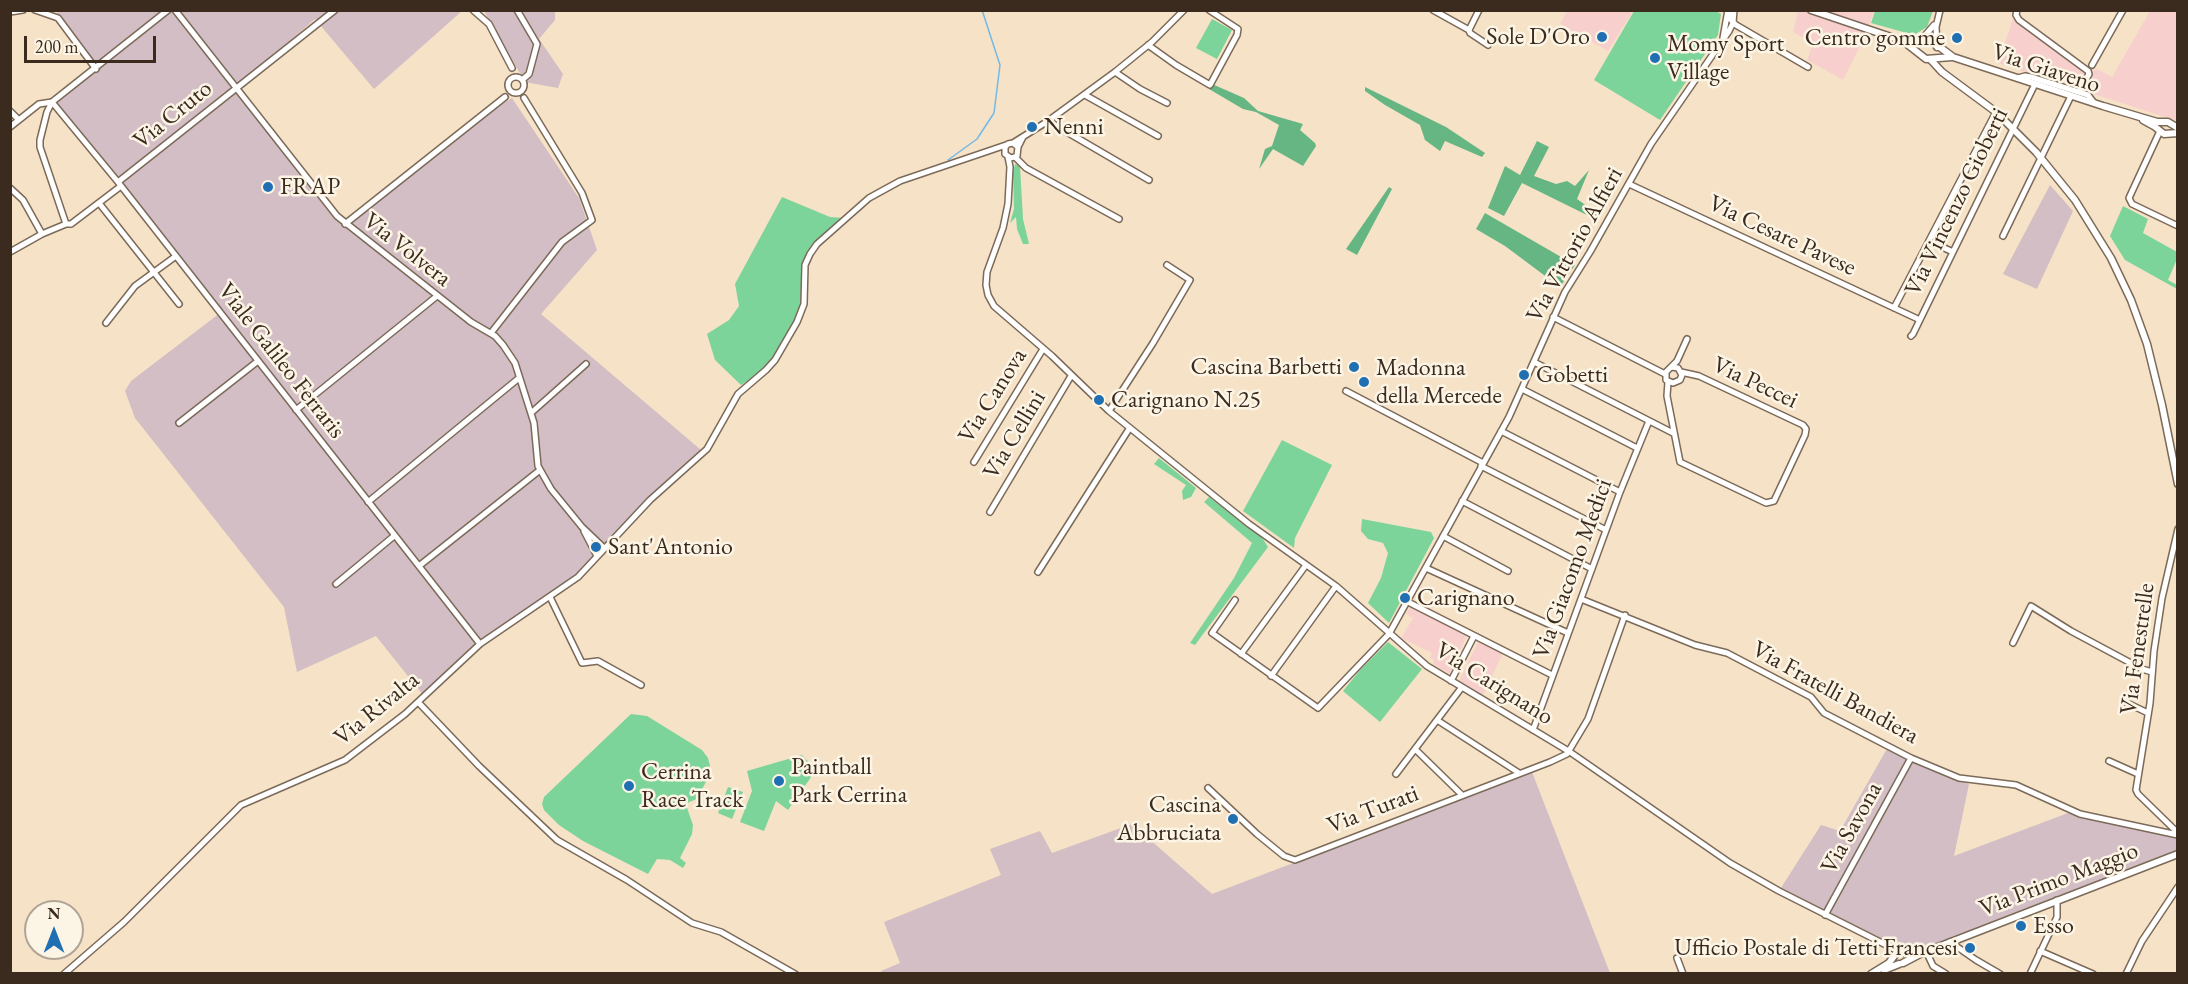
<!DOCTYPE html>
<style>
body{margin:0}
#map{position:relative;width:2188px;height:984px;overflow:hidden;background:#f6e2c7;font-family:"EB Garamond",serif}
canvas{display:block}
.frame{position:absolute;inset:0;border:12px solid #3b2a1e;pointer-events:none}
.north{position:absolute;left:24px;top:900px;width:60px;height:60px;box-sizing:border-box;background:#fcf5e5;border:2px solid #afa495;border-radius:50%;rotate:0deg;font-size:16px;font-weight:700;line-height:24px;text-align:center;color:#3b2a1e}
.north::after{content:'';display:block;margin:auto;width:21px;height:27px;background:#1f6fb2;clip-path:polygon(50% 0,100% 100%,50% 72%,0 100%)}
.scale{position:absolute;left:24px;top:36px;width:132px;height:27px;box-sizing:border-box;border:3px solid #3b2a1e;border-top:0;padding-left:8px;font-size:18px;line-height:21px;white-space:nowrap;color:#3b2a1e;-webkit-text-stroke:4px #fcf5e5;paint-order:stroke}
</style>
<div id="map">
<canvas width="2188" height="984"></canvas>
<div class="frame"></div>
<div class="north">N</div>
<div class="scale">200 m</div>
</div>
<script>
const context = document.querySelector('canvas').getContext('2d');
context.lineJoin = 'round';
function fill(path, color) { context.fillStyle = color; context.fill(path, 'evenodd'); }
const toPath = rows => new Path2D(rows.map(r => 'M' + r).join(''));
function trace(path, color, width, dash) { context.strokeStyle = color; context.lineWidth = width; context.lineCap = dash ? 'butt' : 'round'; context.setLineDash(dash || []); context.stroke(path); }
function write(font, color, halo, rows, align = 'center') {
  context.font = font + ' "EB Garamond",serif'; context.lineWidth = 5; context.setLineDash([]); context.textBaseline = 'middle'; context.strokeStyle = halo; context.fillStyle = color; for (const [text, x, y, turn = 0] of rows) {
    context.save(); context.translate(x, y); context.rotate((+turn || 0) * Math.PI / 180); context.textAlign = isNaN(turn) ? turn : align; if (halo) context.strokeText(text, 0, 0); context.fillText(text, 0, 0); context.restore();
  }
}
const built = toPath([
 [1567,11,1567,10,1633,11,1608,51,1560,24],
 [1798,11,1874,11,1865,36,1843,80,1807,60,1813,43,1793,32],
 [2150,11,2177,11,2177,121,1998,63,2013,19,2089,72,2097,69,2112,77],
 [1411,606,1467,635,1450,674,1433,664,1434,660,1430,658,1432,653,1401,638,1413,618,1406,614],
 [1478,642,1503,653,1483,695,1459,681]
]);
const industrial = toPath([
 [57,11,462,11,374,89,315,19,236,88,345,223,497,107,512,98,579,198,597,250,541,314,701,450,565,587,480,644,423,695,376,636,297,672,284,607,135,418,125,391,131,381,220,313,52,102,96,69,58,18],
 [484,11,555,11,555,20,539,39,563,74,558,88,525,82],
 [2050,185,2073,211,2037,289,2003,274],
 [1888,747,1969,784,1954,856,2068,813,2177,835,2177,854,1926,951,1887,946,1779,891,1821,825,1840,831],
 [1532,772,1610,973,882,974,881,971,900,963,884,922,1001,875,990,849,1040,831,1052,853,1132,824,1212,894]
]);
const green = toPath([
 [1686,10,1716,11,1721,14,1718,35,1660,120,1594,80,1634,11],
 [1875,11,1875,10,1933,11,1927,27,1914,35,1871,23],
 [1212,19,1232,30,1217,59,1196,48],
 [1015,164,1020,166,1023,219,1029,244,1023,244,1017,229,1016,217,1010,223,1014,209,1013,173],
 [782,197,830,217,845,218,812,246,803,261,801,308,795,323,778,353,760,373,741,385,715,360,707,334,729,320,739,306,735,284],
 [2123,206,2148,219,2143,233,2177,252,2177,259,2168,280,2177,285,2177,289,2125,260,2110,236],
 [1282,440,1332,465,1295,538,1294,548,1243,511],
 [1159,458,1196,488,1191,497,1183,500,1182,491,1186,485,1154,464],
 [1209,497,1261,536,1268,547,1195,645,1190,643,1234,578,1252,543,1204,502],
 [1362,519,1431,532,1434,538,1389,623,1368,603,1381,578,1388,553,1383,543,1368,539,1361,531],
 [1388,642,1422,669,1380,722,1343,691,1361,669],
 [631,714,647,716,702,750,708,758,710,766,709,776,697,799,689,802,686,805,693,825,692,834,680,858,686,863,683,868,670,860,657,859,648,874,583,841,559,825,544,810,542,804,544,797],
 [802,755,816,770,788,810,776,801,764,831,740,822,752,791,747,771],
 [728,787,743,792,732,819,718,813]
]);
const forest = toPath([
 [1212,84,1244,98,1258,111,1303,124,1300,130,1315,143,1316,146,1303,166,1273,149,1259,169,1265,149,1272,146,1279,125,1256,112,1243,109,1209,89],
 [1365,87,1446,127,1485,153,1482,157,1445,141,1440,151,1425,140,1420,125,1385,105,1365,91],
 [1537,141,1549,147,1534,176,1556,184,1567,181,1575,186,1589,170,1577,199,1601,216,1595,219,1522,183,1504,216,1488,208,1505,166,1520,175],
 [1389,187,1392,189,1357,255,1346,249],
 [1485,213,1575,265,1560,287,1505,246,1476,229]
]);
const stream = toPath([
 [948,160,977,139,994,113,1000,65,982,10]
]);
const minor = toPath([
 [35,10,58,18,96,69],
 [175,10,337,216,471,322,495,336,503,345,515,363,534,423,538,466,551,489,582,527,604,548],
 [473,10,489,24,512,68],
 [517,10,537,44,529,74,522,80],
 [1433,10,1469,30,1470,33,1488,45],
 [1730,10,1730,19,1736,25,1808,67],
 [2017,10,2016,15,2019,20,2088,71,2089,74,2079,92],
 [10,12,23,10],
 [1469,30,1479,10],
 [1723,38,1728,10],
 [1921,40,1934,25],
 [1937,44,1936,27,1940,10],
 [1148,45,1176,65,1210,85,1237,35,1238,29,1209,10],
 [2092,65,2123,10],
 [1115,72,1140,89,1167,103],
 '508 85a8 8 0 1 1 16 0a8 8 0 1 1-16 0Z',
 [2018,78,2025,76,2031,77,2088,95,2094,103],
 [1085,95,1158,136],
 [52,102,118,182,480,644],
 [10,111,19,120],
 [1048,121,1149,180],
 [10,127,39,104,52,102],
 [2160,131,2129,198,2132,204,2178,226],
 [1013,143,1048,121,1115,72,1152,42,1184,10],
 [1018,147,1013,143,1008,144,1005,147,1005,154,1011,158,1017,156,1018,147,1023,137],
 [1008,157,1010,167,1008,204,1003,228,987,272,986,285,988,295,994,306,1052,356,1109,411,1249,524,1336,586,1427,666,1570,752,1730,863,1779,891,1900,952],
 [1015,157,1026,168,1119,219],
 [118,182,335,10],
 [1629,184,1920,320],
 [10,188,23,200,42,234],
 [99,203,179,304],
 [66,224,40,147,40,140,47,112,52,102,168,10],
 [345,224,505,97],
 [2003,236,2071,96],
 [1929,241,1953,252],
 [10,252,42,234,66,224,71,224,121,186],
 [1894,308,1996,112],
 [1553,317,1665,374],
 [106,323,135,286,176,256],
 [491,333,562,242,592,220,582,193,524,98],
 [1911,336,1913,334,2035,84],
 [1534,362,1673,433],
 [1672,367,1678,368,1682,375,1680,380,1673,383,1666,380,1666,372,1677,361,1687,339],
 [1668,382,1667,396,1680,462,1766,503,1774,501,1805,435,1806,429,1803,425,1699,376,1681,372],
 [1522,389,1637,448],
 [1346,391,1483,463],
 [296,410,437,296],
 [1109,411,1153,343,1190,280,1167,265],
 [531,413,586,364],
 [179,423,258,361],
 [1501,431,1620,492],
 [974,462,1043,349],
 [1481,466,1606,530],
 [1462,501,1592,569],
 [368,502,519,378],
 [990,512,1071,376],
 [2178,529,2162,598,2154,651,2150,703,2136,790,2138,794,2178,833],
 [584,531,597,556],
 [1443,536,1508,571],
 [419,566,540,470],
 [1426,568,1568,633],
 [1038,572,1129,429],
 [336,584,394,536],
 [550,597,582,663,598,661,641,685],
 [1581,599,1695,645,1727,653,1811,697,1824,713,1911,758,1959,778,2016,785,2080,814,2178,835],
 [1235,600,1212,633,1318,708,1389,634,1509,417,1565,292,1590,252,1651,144,1729,31,1733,23,1734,10],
 [1408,602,1552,675],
 [2013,643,2031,606,2071,631,2142,669,2152,672],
 [1241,654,1306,565],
 [1271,676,1336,586],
 [1451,681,1474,636],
 [418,702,479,766,557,840,627,880,692,923,721,932,795,974],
 [2127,703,2148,713],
 [1437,720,1519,773],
 [1533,730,1620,492,1649,421],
 [1415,749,1462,795],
 [2109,761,2138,774],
 [1396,774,1462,687],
 [1208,788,1257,834,1284,856,1295,860,1550,762,1567,754,1588,719,1625,615],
 [1825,915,1911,758],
 [1950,942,1976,960,2000,974],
 [1926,951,1933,966,1946,974],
 [2040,951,2093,974],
 [1677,958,1683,974],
 [64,974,124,922,241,805,345,760,405,714,480,644,578,577,650,500,707,449,738,394,766,370,775,360,797,322,804,304,805,265,810,254,817,244,869,198,900,181,1006,145],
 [2030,974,2057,917,2057,900],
 [2126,974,2142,941,2178,887]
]);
const major = toPath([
 [1811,10,1903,41,1921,40],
 [1903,41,1926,59,1952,57],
 [1920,41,1930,39,1934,41,1937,47],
 [1937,45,1953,57,2103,106,2157,122,2168,122,2178,128],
 [1930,59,1942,72,1996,112,2036,152,2075,200,2111,258,2131,300,2147,344,2162,405,2178,484],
 [2143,120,2154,126,2164,134,2178,133],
 [1903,963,1920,954,2178,854],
 [1884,970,1899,964],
 [1871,974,1889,963,1897,952,1917,954]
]);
const markers = [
 [1602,37,6,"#1f6fb2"],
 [1957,38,6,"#1f6fb2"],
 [1655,58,6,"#1f6fb2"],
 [1032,127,6,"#1f6fb2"],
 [268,187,6,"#1f6fb2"],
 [1354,367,6,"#1f6fb2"],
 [1524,375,6,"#1f6fb2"],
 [1364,382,6,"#1f6fb2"],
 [1099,400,6,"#1f6fb2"],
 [596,547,6,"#1f6fb2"],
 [1405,598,6,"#1f6fb2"],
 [779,781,6,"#1f6fb2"],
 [629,786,6,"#1f6fb2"],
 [1233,819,6,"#1f6fb2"],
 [2021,926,6,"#1f6fb2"],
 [1970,948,6,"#1f6fb2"]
];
const poiNames = [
 ["Sole D'Oro",1590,37,"right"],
 ["Centro gomme",1945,38,"right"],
 ["Momy Sport",1667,44],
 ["Village",1667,72],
 ["Nenni",1044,127],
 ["FRAP",280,187],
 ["Cascina Barbetti",1342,367,"right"],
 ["Madonna",1376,368],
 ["della Mercede",1376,396],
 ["Gobetti",1536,375],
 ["Carignano N.25",1111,400],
 ["Sant'Antonio",608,547],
 ["Carignano",1417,598],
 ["Paintball",791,767],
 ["Park Cerrina",791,795],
 ["Cerrina",641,772],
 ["Race Track",641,800],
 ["Cascina",1221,805,"right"],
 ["Abbruciata",1221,833,"right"],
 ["Esso",2033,926],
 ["Ufficio Postale di Tetti Francesi",1958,948,"right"]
];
const streetNames = [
 ["Via Giaveno",2046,69,18],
 ["Via Cruto",173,115,-39],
 ["Via Vincenzo Gioberti",1957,202,-64],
 ["Via Cesare Pavese",1782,236,25],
 ["Via Vittorio Alfieri",1575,245,-61],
 ["Via Volvera",407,250,38],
 ["Viale Galileo Ferraris",281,361,52],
 ["Via Peccei",1755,383,25],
 ["Via Canova",993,396,-58],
 ["Via Cellini",1015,435,-59],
 ["Via Giacomo Medici",1573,569,-70],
 ["Via Fenestrelle",2138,649,-82],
 ["Via Carignano",1494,684,32],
 ["Via Fratelli Bandiera",1835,693,29],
 ["Via Rivalta",377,709,-39],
 ["Via Turati",1373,810,-21],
 ["Via Savona",1852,828,-61],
 ["Via Primo Maggio",2059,880,-21]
];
fill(built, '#f7d0ce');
fill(industrial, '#d2bec4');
fill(green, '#7cd49a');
fill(forest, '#65b682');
trace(stream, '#71b9e9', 1.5);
trace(minor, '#7c6a59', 8);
trace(major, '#7c6a59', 9);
trace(minor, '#fff', 5);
trace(major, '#fff', 6);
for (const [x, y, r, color] of markers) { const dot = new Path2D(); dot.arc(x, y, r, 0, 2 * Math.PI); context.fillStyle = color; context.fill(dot); trace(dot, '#fcf5e5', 2); }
write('24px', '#3b2a1e', '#fcf5e5', poiNames, 'left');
write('24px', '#3b2a1e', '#fcf5e5', streetNames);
</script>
